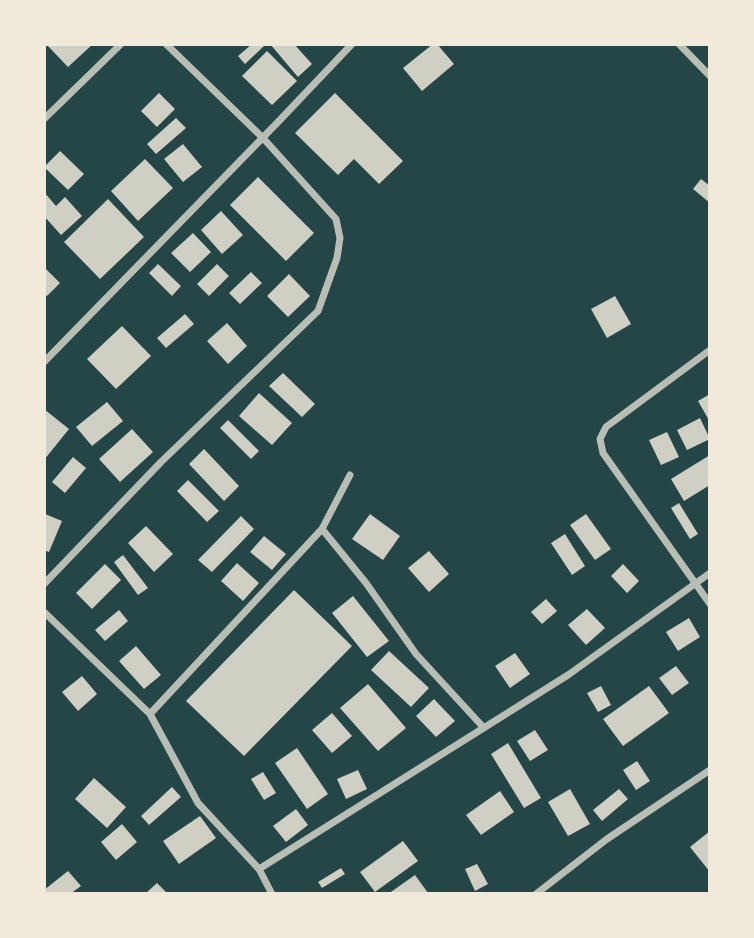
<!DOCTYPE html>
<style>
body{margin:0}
#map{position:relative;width:754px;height:938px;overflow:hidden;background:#0f3d3e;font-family:Helvetica,sans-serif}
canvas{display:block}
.frame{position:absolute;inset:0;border:46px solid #f1e9da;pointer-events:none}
</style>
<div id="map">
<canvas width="754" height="938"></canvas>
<div class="frame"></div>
</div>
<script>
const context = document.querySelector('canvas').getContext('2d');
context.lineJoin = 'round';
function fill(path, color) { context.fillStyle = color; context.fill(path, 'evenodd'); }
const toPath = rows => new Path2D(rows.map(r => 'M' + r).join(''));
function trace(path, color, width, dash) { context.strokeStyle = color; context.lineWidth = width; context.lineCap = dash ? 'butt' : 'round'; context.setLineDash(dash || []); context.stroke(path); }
const green = toPath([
 [44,44,710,44,710,894,44,894]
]);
const building = toPath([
 [46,44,93,44,68,67],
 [252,44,262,44,264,46,245,64,238,56],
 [270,44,294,44,312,64,298,77],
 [433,44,437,44,454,64,422,91,403,68],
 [267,51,297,81,272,105,242,76],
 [159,93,175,109,157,127,141,111],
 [335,93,403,161,379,184,354,159,338,175,295,133],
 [176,118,186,128,156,154,147,144],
 [183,144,202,167,183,182,164,159],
 [60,151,84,174,68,190,44,167],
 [145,159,173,188,138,221,111,191],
 [258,177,314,233,286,261,230,205],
 [701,179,710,186,710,203,693,189],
 [44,192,56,206,65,197,82,216,61,235,44,216],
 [108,199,144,237,100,279,64,242],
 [221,211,243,235,222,254,201,230],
 [193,233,211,252,190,272,171,253],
 [158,264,181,286,172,296,149,273],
 [217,264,229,276,209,296,197,284],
 [44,267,60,283,47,296,44,293],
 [251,272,262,283,240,304,229,293],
 [289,274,310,296,288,317,267,296],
 [615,296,631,324,607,338,591,309],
 [185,314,194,324,166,348,157,338],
 [227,323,247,346,228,364,207,341],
 [122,326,151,356,116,389,87,359],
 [283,373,315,404,302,417,269,386],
 [259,393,292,423,272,445,239,416],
 [710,394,710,422,698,401],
 [107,402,123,421,92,446,76,427],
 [44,409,69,429,44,460],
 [700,418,710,439,687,450,677,430],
 [228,420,259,451,251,459,220,428],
 [132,429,153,452,120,482,99,459],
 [667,432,679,457,661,465,649,440],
 [204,449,239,486,224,501,189,464],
 [710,455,710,485,684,501,671,479],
 [73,457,86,468,65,493,52,482],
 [188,480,219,511,207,522,177,491],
 [679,503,698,534,690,539,671,508],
 [45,514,62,521,49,552,44,550],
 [370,514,400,536,383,560,352,539],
 [586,514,611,549,595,560,570,525],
 [241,516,254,529,212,572,198,560],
 [146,526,173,554,154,572,128,543],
 [565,534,585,566,572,575,551,543],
 [264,536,286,554,272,570,250,552],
 [429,551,449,574,429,592,408,568],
 [123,555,148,588,138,595,114,562],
 [237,563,259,583,243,601,221,581],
 [105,564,121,580,92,609,76,593],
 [623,564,639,581,627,593,611,576],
 [294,590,352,646,244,756,186,701],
 [353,596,389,641,367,657,332,613],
 [546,599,557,611,542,624,531,612],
 [587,609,605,628,586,645,568,625],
 [119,610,128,621,105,641,95,630],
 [689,618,700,637,678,651,666,632],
 [136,646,161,675,144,689,119,661],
 [389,651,429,688,411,707,371,670],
 [515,653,530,674,510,688,495,666],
 [676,666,689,683,672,695,659,678],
 [82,676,97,694,78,711,62,692],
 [368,684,406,728,378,751,340,708],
 [601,686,611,705,598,712,587,693],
 [649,686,669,713,623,746,603,719],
 [434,699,455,721,436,737,416,716],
 [332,713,352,736,332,753,312,730],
 [535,730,548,750,530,761,517,741],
 [508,743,541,798,524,808,491,754],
 [297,748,328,794,307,809,275,763],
 [637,761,650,781,636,790,623,770],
 [358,770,367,789,346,799,337,779],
 [263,772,276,793,264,800,251,779],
 [94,778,126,807,107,828,75,799],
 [172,787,181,797,149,825,141,816],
 [570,789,590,824,568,836,548,802],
 [619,789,628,799,602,821,593,810],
 [500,791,514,812,481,835,466,815],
 [296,809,308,825,286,842,273,826],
 [200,816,216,838,179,864,163,841],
 [122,824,137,842,116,860,101,842],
 [710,831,710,872,690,847],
 [403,841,418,861,375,892,360,872],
 [477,864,488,884,475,891,465,869],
 [341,868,345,874,322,888,318,882],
 [68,871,81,886,70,894,44,894,44,890],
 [415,875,428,893,426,894,388,894],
 [157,883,168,894,145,894]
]);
const minor = toPath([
 [679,44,710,76],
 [44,119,121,44],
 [710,350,606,427,600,439,603,453,710,604],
 [44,362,278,122,352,44],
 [322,529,366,583,416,654,484,728],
 [44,584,161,462,318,311,337,258,340,238,336,219,263,138,166,44],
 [44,612,150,714,198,803,259,869,272,894],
 [150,714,322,529,350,475],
 [259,869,568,675,710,573],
 [536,894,607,839,710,770]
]);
fill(green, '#244646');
fill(building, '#cfcfc3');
trace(minor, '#b8beb3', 7);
</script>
